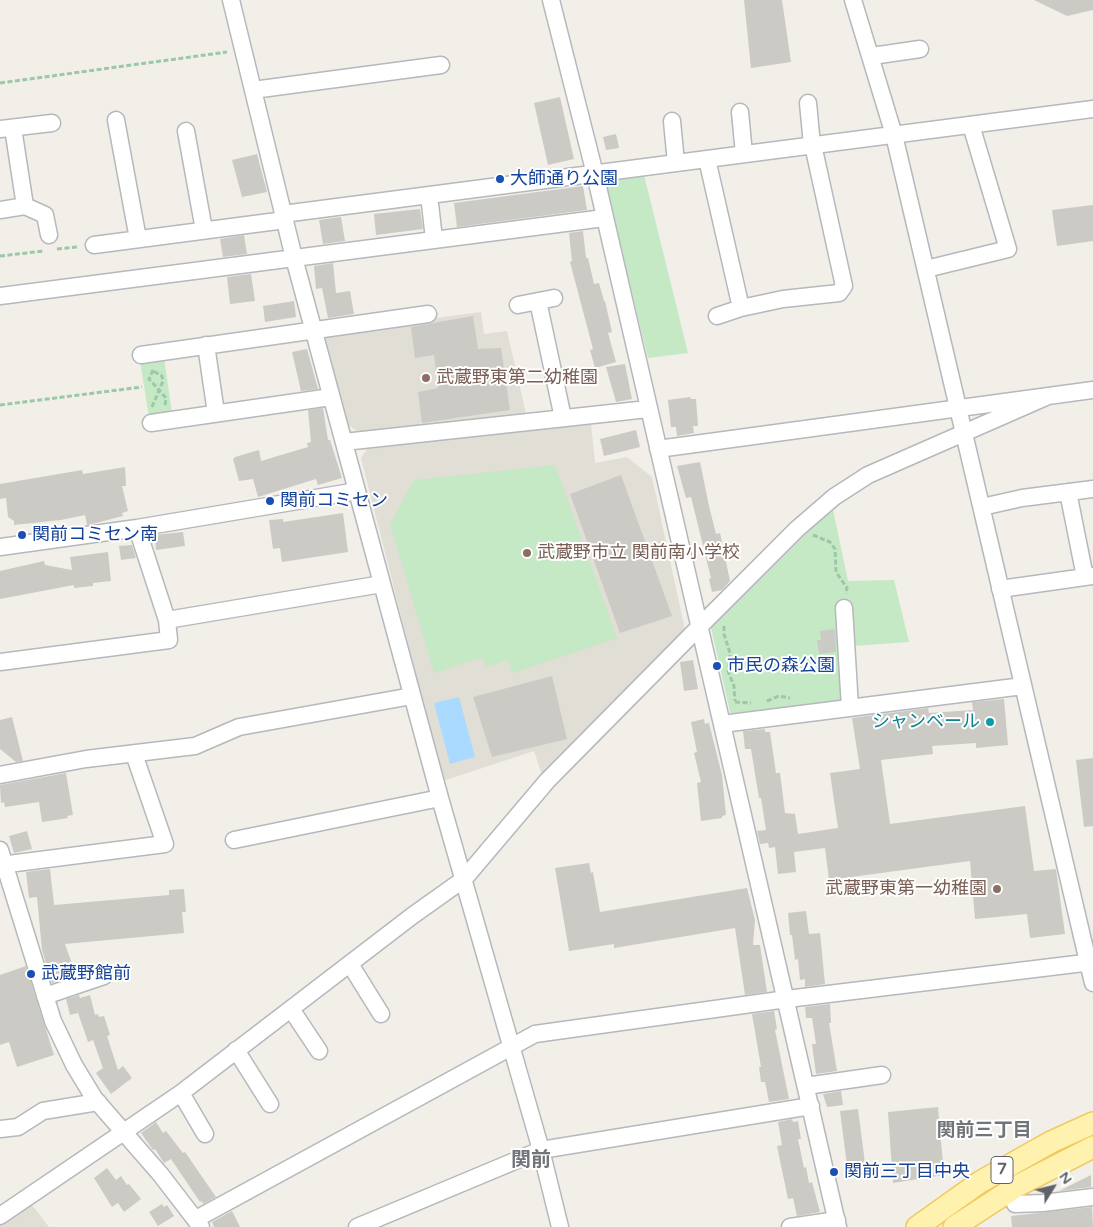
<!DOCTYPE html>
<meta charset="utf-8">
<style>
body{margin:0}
#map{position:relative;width:1093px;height:1227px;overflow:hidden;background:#f1efe8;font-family:"Varela Round",sans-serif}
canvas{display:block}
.north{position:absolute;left:1028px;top:1162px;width:50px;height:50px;-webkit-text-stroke:4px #fff;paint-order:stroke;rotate:54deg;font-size:14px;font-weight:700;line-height:20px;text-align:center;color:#5f6368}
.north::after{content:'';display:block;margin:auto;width:18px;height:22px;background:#5f6368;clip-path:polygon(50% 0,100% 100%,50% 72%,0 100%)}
</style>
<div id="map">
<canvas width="1093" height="1227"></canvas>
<div class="north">N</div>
</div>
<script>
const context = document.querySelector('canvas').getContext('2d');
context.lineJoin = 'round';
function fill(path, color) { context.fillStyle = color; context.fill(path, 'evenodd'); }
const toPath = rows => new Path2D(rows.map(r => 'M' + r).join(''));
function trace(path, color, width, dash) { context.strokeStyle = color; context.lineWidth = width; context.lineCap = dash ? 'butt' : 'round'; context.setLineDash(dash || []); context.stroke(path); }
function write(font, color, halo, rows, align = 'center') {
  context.font = font + ' "Varela Round","Noto Sans JP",sans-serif'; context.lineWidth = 4; context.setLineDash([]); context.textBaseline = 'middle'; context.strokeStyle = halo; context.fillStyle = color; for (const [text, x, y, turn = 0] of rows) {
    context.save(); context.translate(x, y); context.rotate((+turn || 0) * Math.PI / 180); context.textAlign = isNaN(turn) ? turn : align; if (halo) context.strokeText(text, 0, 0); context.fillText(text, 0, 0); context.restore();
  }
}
const education = toPath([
 [481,312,484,334,507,331,526,414,360,433,347,424,324,342,331,332],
 [591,423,595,463,627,457,652,477,685,630,543,778,534,751,443,781,361,458,367,449],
 [32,1205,49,1227,0,1227,0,1223]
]);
const green = toPath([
 [644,175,688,353,648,358,606,186,610,179],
 [164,358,172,413,149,417,140,361],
 [555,465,617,638,512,673,508,660,486,667,483,657,434,673,390,524,414,480],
 [832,505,848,581,894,580,909,642,853,646,859,700,731,716,710,623]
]);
const water = toPath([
 [459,697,475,757,450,764,434,703]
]);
const building = toPath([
 [744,0,782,0,791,62,751,68],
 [1034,0,1093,0,1093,10,1067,16],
 [560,97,574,159,548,165,534,103],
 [616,134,619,148,606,150,603,137],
 [257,154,267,192,242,197,232,160],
 [583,186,587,210,457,227,454,203],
 [1093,205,1093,241,1057,246,1052,210],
 [420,209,423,229,376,235,374,214],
 [341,217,345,241,323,244,319,220],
 [583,231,586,258,588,258,594,284,599,283,604,301,605,301,612,332,608,333,616,362,595,368,590,350,593,349,570,262,572,261,569,233],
 [244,235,247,254,223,257,220,239],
 [333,263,336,293,350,291,354,314,328,318,322,288,316,289,314,266],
 [251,274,255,301,230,304,227,277],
 [294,301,296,317,265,322,263,306],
 [473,316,478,349,501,348,510,410,422,423,418,392,438,388,434,355,415,358,411,327],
 [307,349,318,389,301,391,292,352],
 [625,364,632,399,616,402,606,367],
 [690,397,691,399,696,399,698,426,693,426,694,433,677,436,676,427,671,427,668,400],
 [323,408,328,440,330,440,342,478,318,485,316,479,258,497,253,479,239,481,233,459,235,457,259,450,261,461,308,447,307,443,311,442,308,410],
 [636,430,640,447,604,456,600,439],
 [700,462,709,506,716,534,720,533,730,581,722,590,712,592,709,579,711,578,691,497,686,498,677,466],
 [125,467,126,486,122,486,128,511,122,513,123,516,92,524,87,525,85,515,61,520,14,525,14,521,8,517,6,498,0,499,0,484,82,470,83,474],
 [621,475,672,616,620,633,570,494],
 [343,513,348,552,282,562,280,548,273,549,269,520,283,519,283,522],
 [183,532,185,546,156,550,155,535],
 [132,545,136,558,121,560,119,546],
 [108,552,111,581,93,583,93,586,74,588,74,585,0,599,0,571,44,561,45,565,72,570,70,557],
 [835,629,836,652,819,654,817,640,821,640,820,631],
 [693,660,698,689,684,691,680,662],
 [552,676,567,739,492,757,473,697],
 [1004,699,1008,745,976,748,976,743,932,746,933,754,881,760,890,824,1025,806,1034,871,1056,869,1065,934,1030,938,1027,914,975,919,970,861,829,880,825,848,794,852,796,872,778,874,775,847,769,848,768,843,760,844,757,831,766,830,761,798,759,798,751,749,745,749,743,731,765,729,765,732,770,732,776,773,780,773,785,813,795,814,798,834,838,828,830,773,860,769,852,718,928,708,929,713,973,710,972,702],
 [12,717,23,761,16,762,0,749,0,720],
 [704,719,705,724,709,723,722,775,726,815,722,816,722,818,701,821,697,783,701,782,694,753,697,752,691,722],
 [1093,758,1093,826,1084,827,1076,760],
 [66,773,73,815,67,816,68,818,42,822,39,802,5,807,4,802,1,803,0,785],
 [27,831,32,849,14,853,9,836],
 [589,863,591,873,593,872,600,912,747,888,755,920,753,945,760,945,767,992,745,995,735,928,614,948,614,944,569,951,555,868],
 [50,869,54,905,169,895,169,890,184,889,186,912,182,912,184,933,65,944,76,975,52,983,42,950,37,897,29,898,26,872],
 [806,911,809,934,820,933,825,984,805,987,805,979,800,980,798,959,795,960,792,935,790,935,788,913],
 [26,966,54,1055,17,1067,9,1042,0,1045,0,975],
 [79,995,80,998,90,995,95,1015,98,1014,99,1017,104,1016,110,1035,107,1036,118,1070,123,1066,132,1078,111,1094,96,1073,103,1068,93,1040,88,1042,78,1013,70,1015,66,999],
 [830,1004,831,1023,829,1023,837,1071,816,1074,812,1044,816,1044,812,1018,806,1018,805,1007],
 [774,1011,777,1029,775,1030,789,1099,769,1102,765,1082,761,1082,759,1067,761,1067,752,1014],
 [841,1091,843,1105,827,1107,823,1094],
 [938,1107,944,1175,893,1183,888,1112],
 [858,1109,865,1163,847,1165,840,1111],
 [792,1119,793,1122,798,1121,801,1139,798,1139,804,1168,806,1167,809,1183,812,1182,820,1212,797,1216,793,1198,788,1199,777,1146,782,1145,778,1122],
 [156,1122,163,1133,166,1131,183,1153,185,1152,216,1197,203,1204,202,1201,200,1202,171,1159,164,1163,155,1149,153,1150,141,1133],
 [107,1168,116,1180,121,1176,127,1185,129,1184,141,1199,124,1212,118,1203,112,1207,94,1178],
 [1091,1175,1091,1187,1059,1191],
 [162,1204,164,1207,167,1205,174,1216,158,1226,149,1212],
 [1092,1207,1093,1227,1012,1227,1011,1216],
 [232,1211,240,1227,214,1227,212,1222]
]);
const path = toPath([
 [0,83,227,52],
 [57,249,78,247],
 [0,256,44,251],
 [153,370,149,379,166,398,165,406],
 [0,405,142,387],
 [152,407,163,381,162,376,153,371],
 [813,535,830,542,835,549,836,572,847,588,846,594],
 [724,626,724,634,730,653,728,671,734,686,735,701],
 [767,701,779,696,790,698],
 [735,702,751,703]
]);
const minor = toPath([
 [231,0,294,258,440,798,541,1150,560,1227],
 [551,0,595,174,838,1227],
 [853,0,894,135,1093,983],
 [872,56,920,49],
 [253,90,441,65],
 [808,103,812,145],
 [740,112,744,154],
 [116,120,138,239],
 [672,121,676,163],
 [0,129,52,123],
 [186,131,204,230],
 [707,159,741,308],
 [429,195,434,239],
 [25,206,45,215,49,235],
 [0,210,25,206,13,128],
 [283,214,1093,109],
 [94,245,285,220],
 [926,269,1008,249,971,125],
 [0,296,604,218],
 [538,301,563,418],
 [518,305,554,298],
 [717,316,741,308,783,299,839,293,844,286,813,145],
 [206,345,216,413],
 [141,355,428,314],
 [151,423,331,397],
 [344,442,648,409],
 [658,449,1093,390],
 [1068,492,1085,577],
 [982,507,1022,498,1093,489],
 [0,547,137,528,357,491],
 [1000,589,1093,576],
 [844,608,850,708],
 [167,620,382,584],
 [0,662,169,640,167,620,137,528],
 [722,724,1023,686],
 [0,775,86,759,195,746,239,727,412,696],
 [234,840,440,798],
 [0,850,53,1021,74,1065,94,1098,161,1175,201,1227],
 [0,865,165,844,134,754],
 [350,964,381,1014],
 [45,996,104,976],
 [291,1009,319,1051],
 [236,1050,270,1104],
 [806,1086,882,1075],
 [181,1093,205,1134],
 [0,1129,18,1127,43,1111,98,1102],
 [1015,1204,1043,1203,1093,1197],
 [0,1216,181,1093,412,916,464,879,547,781,709,617,797,529,834,497,868,475,1046,397],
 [196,1219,535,1034,787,999,1093,962],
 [357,1227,541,1150,811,1106],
 [790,1227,837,1220]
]);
const major = toPath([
 [917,1227,980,1182,1051,1142,1093,1123],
 [954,1227,1017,1186,1093,1147]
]);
const markers = [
 [500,179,5,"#1a4fb4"],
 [426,378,5,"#8d6e63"],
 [270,501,5,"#1a4fb4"],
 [22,535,5,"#1a4fb4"],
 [527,553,5,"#8d6e63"],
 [717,666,5,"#1a4fb4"],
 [990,722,5,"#0f9aa8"],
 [997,889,5,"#8d6e63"],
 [31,974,5,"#1a4fb4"],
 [834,1172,5,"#1a4fb4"]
];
const shields = [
 [1002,1170,22]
];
const shieldNames = [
 ["7",1002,1170]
];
const transitNames = [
 ["大師通り公園",510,179],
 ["関前コミセン",280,501],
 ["関前コミセン南",32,535],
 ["市民の森公園",727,666],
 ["武蔵野館前",41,974],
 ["関前三丁目中央",844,1172]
];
const educationNames = [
 ["武蔵野東第二幼稚園",436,378],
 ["武蔵野市立 関前南小学校",537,553],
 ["武蔵野東第一幼稚園",987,889,"right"]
];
const cultureNames = [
 ["シャンベール",980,722]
];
const neighbourhoodNames = [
 ["関前三丁目",984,1131]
];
const quarterNames = [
 ["関前",531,1161]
];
fill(education, '#e1ded6');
fill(green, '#c5e8c5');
fill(water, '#aadaff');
fill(building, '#cccac5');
trace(minor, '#b5b8bc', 19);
trace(major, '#f2c960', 24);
trace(path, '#9cc7a9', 3, [5, 2.5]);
trace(minor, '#fff', 16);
trace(major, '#fff2af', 21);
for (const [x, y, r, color] of markers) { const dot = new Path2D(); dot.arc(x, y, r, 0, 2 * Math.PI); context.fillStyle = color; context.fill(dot); trace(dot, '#fff', 2); }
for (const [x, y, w] of shields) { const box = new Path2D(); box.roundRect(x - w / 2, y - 13.5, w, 27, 4); context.fillStyle = '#fff'; context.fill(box); trace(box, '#5f6368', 1); }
write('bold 16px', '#5f6368', null, shieldNames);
write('18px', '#164399', '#fff', transitNames, 'left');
write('18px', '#785e54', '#fff', educationNames, 'left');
write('18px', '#0d838f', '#fff', cultureNames, 'right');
write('bold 19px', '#70757a', '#fff', neighbourhoodNames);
write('bold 20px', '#70757a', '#fff', quarterNames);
</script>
